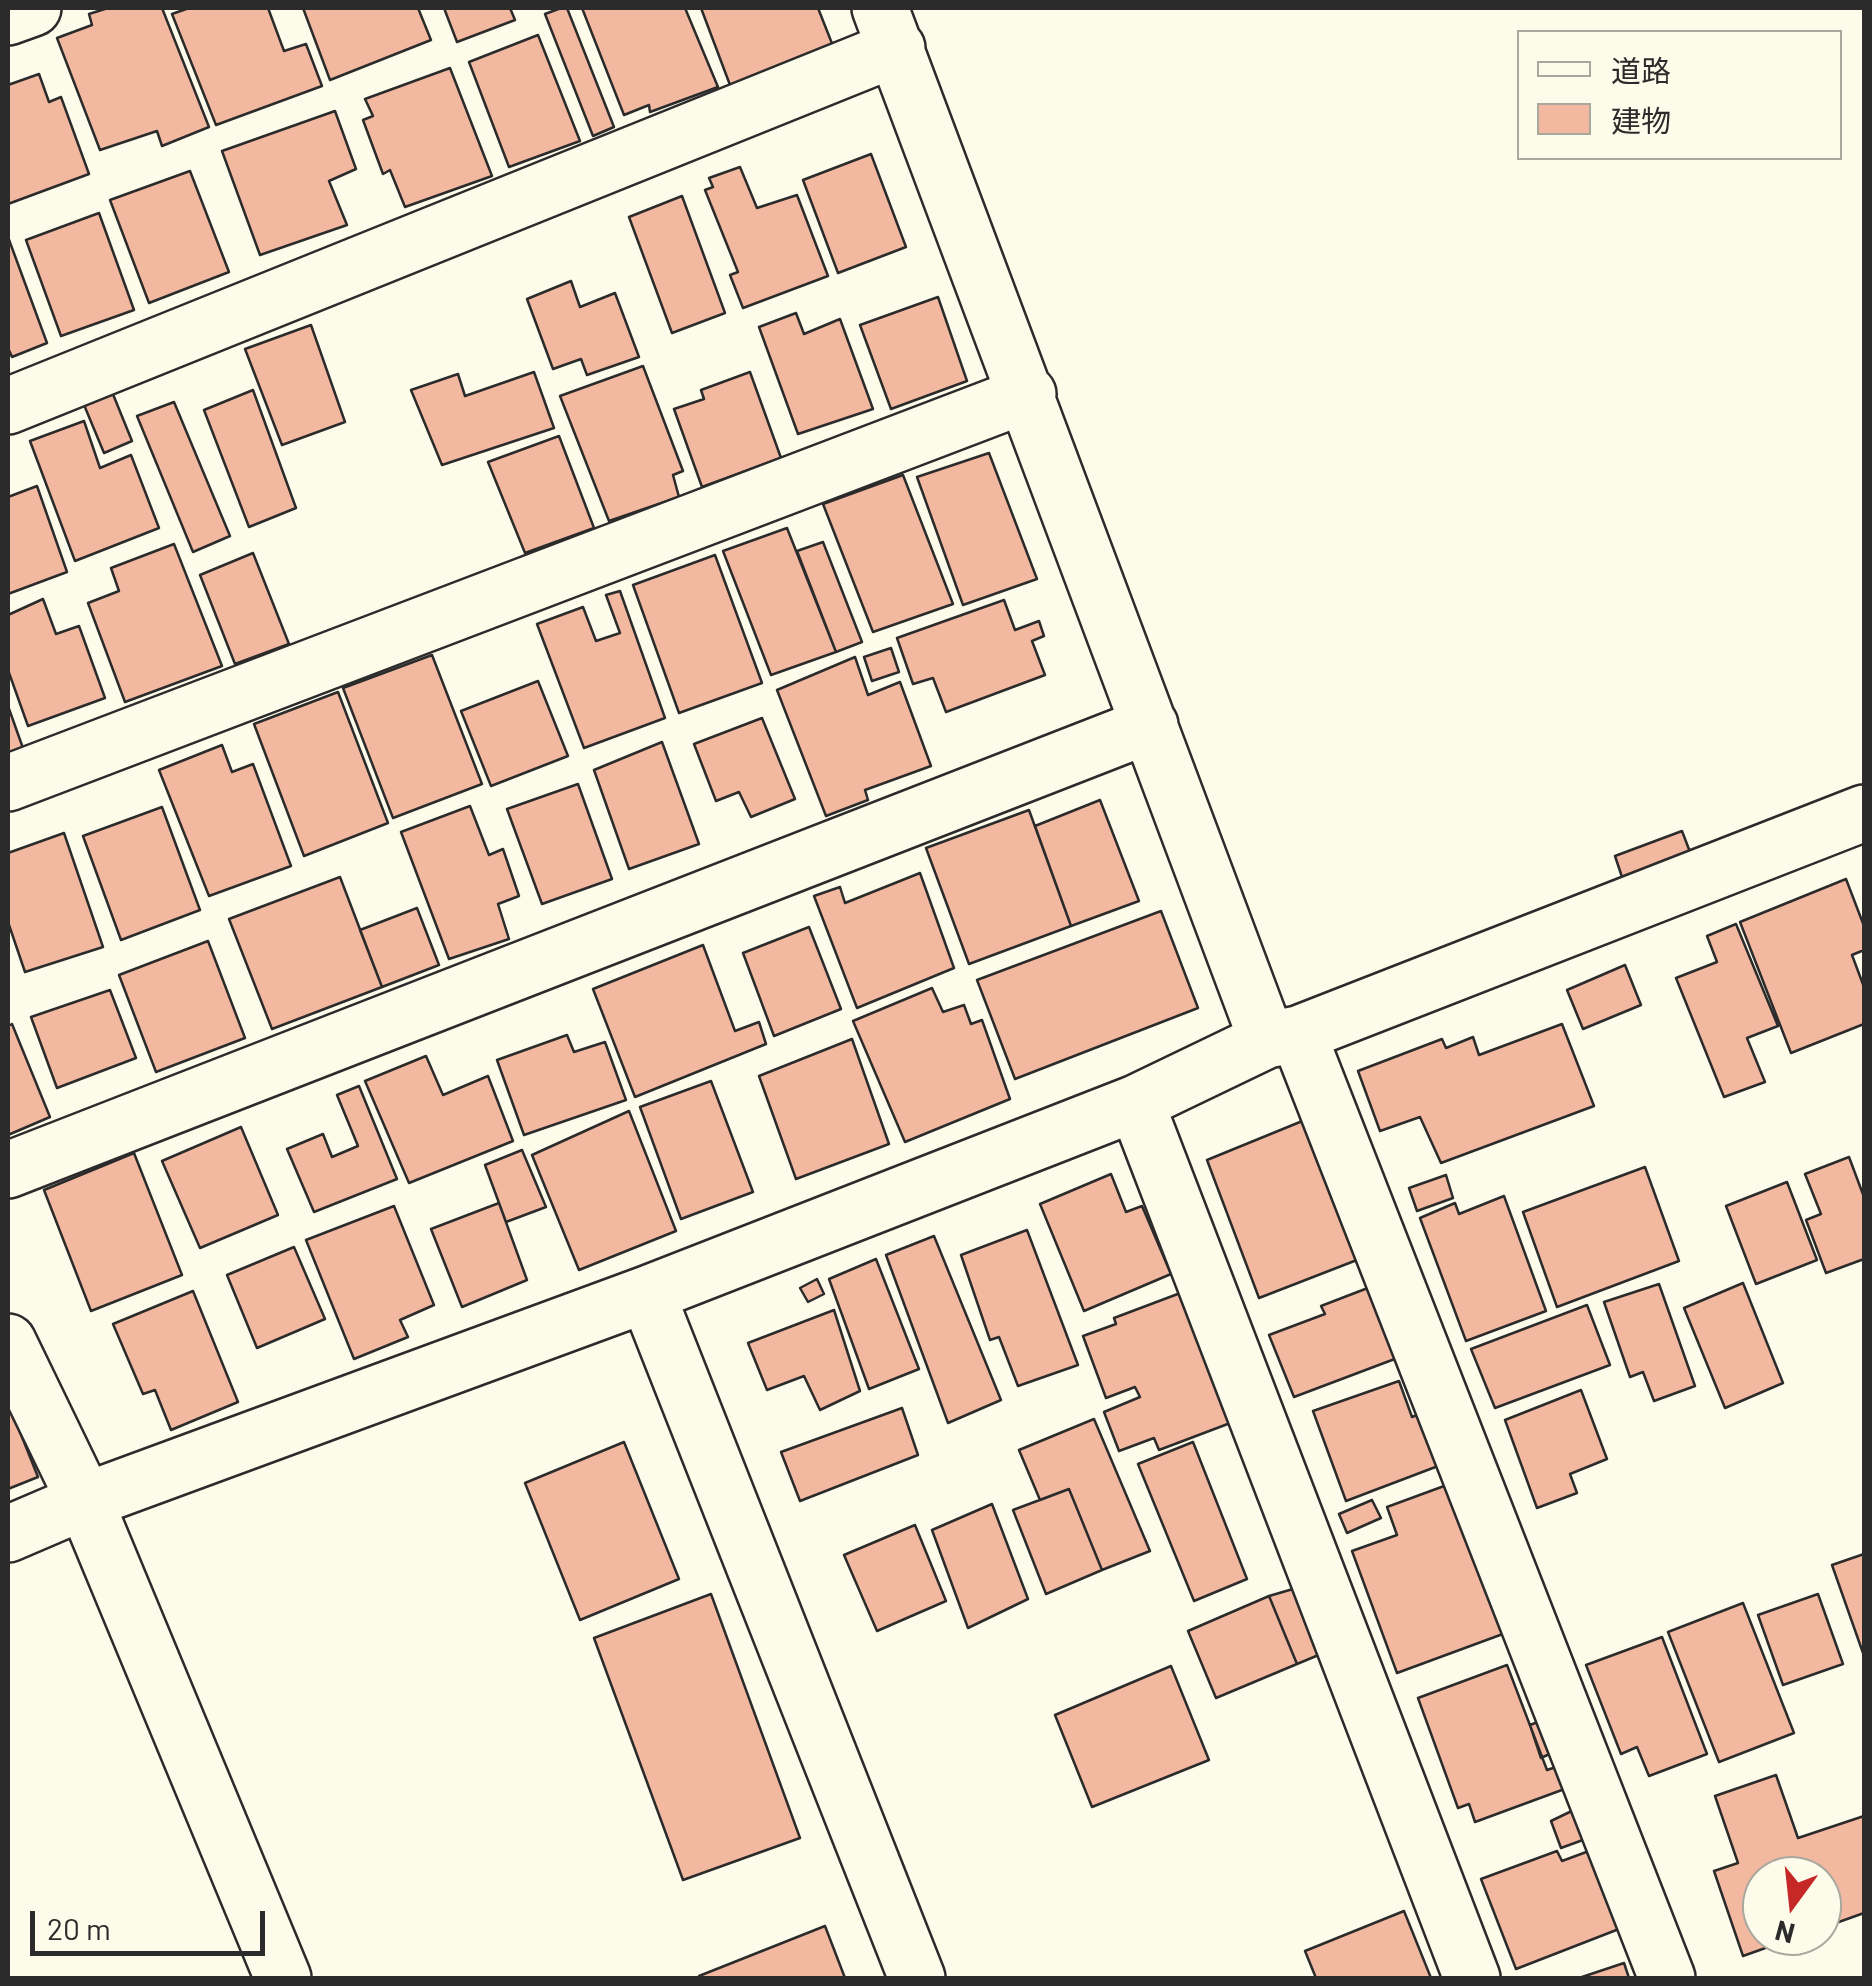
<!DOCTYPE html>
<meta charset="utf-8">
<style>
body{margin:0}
#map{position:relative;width:1872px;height:1986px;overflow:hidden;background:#fdfbea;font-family:Barlow,"Noto Sans JP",sans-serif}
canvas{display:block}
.frame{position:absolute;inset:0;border:10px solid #2b2b2b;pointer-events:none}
.legend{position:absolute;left:1517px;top:30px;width:325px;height:130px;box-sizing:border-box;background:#fdfbea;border:2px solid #a9a89e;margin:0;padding:12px 18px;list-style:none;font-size:30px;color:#2b2b2b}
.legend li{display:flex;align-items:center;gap:20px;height:50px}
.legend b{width:50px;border:2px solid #a9a89e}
.north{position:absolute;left:1742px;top:1856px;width:100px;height:100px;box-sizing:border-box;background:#fdfbea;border:2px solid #a9a89e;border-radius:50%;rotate:195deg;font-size:28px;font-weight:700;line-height:40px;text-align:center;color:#2b2b2b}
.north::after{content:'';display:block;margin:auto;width:35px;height:45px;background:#c62828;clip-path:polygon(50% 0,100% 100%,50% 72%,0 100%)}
.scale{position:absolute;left:30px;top:1911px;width:235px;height:45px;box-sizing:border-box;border:5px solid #2b2b2b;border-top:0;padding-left:12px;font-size:30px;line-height:35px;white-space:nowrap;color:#2b2b2b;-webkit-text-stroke:8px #fdfbea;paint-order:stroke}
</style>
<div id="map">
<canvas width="1872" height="1986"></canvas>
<div class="frame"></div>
<ul class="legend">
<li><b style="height:12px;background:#fdfbea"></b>道路</li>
<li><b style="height:28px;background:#f2b8a0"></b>建物</li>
</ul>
<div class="north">N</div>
<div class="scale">20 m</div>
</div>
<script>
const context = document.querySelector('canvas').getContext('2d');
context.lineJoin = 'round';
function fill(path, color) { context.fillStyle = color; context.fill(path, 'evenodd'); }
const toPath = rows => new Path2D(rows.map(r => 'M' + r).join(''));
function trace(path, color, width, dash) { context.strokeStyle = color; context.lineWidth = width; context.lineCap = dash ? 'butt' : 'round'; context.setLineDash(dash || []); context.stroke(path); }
const building = toPath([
 [108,8,162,8,209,127,162,146,157,131,100,150,57,38,92,25,89,14,108,8],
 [189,8,268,8,284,51,306,44,322,86,216,125,172,14,189,8],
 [303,8,418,8,431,40,330,80,303,8],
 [444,8,510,8,515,20,457,42,444,8],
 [561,8,567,8,614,127,593,136,545,14,561,8],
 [582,8,685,8,718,87,650,112,649,105,624,115,582,8],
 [701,8,818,8,833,46,730,85,701,8],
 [538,35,580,141,509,167,469,62,538,35],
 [450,68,492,176,405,207,390,170,383,174,363,120,373,116,365,99,450,68],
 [39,74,49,102,61,97,89,174,8,204,8,85,39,74],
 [335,111,356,169,329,181,347,225,260,255,222,151,335,111],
 [871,154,906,247,838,273,803,180,871,154],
 [740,167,757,208,797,195,828,276,743,308,730,275,738,272,705,190,713,187,709,178,740,167],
 [190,171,229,272,149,303,110,200,190,171],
 [682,196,725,313,672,333,629,217,682,196],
 [99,213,134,310,61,336,26,240,99,213],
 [8,237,47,343,12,357,8,348,8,237],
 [571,281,580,307,615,293,639,357,587,375,581,359,553,369,527,299,571,281],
 [938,297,967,381,891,409,860,325,938,297],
 [796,313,804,334,840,319,873,409,798,434,759,327,796,313],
 [311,325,345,422,282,445,245,349,311,325],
 [643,366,683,471,673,475,679,497,609,521,560,396,643,366],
 [534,372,554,428,442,465,411,390,458,374,465,396,534,372],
 [750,372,781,458,702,487,674,409,704,399,701,390,750,372],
 [106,377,132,441,104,453,77,388,106,377],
 [253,390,296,508,249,527,204,410,253,390],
 [174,402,230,536,193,552,137,416,174,402],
 [84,421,100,468,131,455,159,528,75,561,30,441,84,421],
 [559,436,594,528,525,553,488,462,559,436],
 [989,453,1037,579,963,605,917,477,989,453],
 [903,475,953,604,873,632,823,504,903,475],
 [37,486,67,572,8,594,8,497,37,486],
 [787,528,836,652,771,675,723,551,787,528],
 [823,542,862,642,836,652,797,551,823,542],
 [174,544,222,666,125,702,88,603,119,591,111,568,174,544],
 [253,553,289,644,235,664,200,575,253,553],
 [715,555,762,683,679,713,633,585,715,555],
 [620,591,665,718,584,748,537,624,583,607,596,641,620,633,606,595,620,591],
 [43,599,56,634,79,626,105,698,28,726,8,670,8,615,43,599],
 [1004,600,1015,630,1039,621,1044,636,1032,641,1045,675,946,712,933,678,913,684,897,638,1004,600],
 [891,648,899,672,872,681,864,657,891,648],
 [432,655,482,784,393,818,343,688,432,655],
 [855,657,868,695,900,682,931,766,865,790,868,800,826,816,777,690,855,657],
 [538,681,568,756,491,786,461,711,538,681],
 [338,692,388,823,304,856,254,724,338,692],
 [8,706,24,751,8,758,8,706],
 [762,718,795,799,751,817,739,792,716,801,694,744,762,718],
 [662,742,699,844,629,869,594,770,662,742],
 [222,745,232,772,253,764,291,866,209,896,159,770,222,745],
 [578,784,612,879,542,904,507,809,578,784],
 [1100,800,1139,901,1071,926,1035,826,1100,800],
 [470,806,489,855,503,849,519,896,498,904,509,939,449,959,401,832,470,806],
 [162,807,200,910,121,940,83,836,162,807],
 [1029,810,1071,926,969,964,926,848,1029,810],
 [1682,831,1690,852,1622,877,1615,856,1682,831],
 [64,833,103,947,25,972,8,922,8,853,64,833],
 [920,873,954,968,857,1008,814,896,840,887,845,903,920,873],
 [340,877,382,987,272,1029,229,919,340,877],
 [1846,879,1864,926,1864,950,1852,955,1864,987,1864,1024,1791,1053,1740,922,1846,879],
 [417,908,439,965,382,987,360,930,417,908],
 [1161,911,1198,1008,1015,1079,977,980,1161,911],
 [1736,924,1778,1026,1747,1038,1765,1082,1724,1097,1676,978,1717,962,1707,936,1736,924],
 [809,927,841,1009,774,1036,743,953,809,927],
 [208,941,245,1038,156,1072,119,975,208,941],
 [703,945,735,1031,759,1022,766,1044,635,1097,593,989,703,945],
 [1625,965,1641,1005,1583,1029,1567,990,1625,965],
 [932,988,943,1012,964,1005,971,1024,982,1020,1010,1099,905,1142,853,1021,932,988],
 [110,990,136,1058,57,1088,31,1017,110,990],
 [12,1024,50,1117,8,1135,8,1026,12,1024],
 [1562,1024,1594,1106,1441,1163,1420,1117,1380,1131,1358,1071,1442,1039,1446,1048,1473,1037,1479,1055,1562,1024],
 [567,1035,574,1052,605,1042,626,1100,524,1135,497,1060,567,1035],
 [852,1039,889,1144,796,1179,759,1076,852,1039],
 [426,1056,443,1095,488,1076,513,1141,409,1183,365,1081,426,1056],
 [711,1081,753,1192,681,1219,640,1107,711,1081],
 [359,1086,397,1179,314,1212,287,1149,323,1134,332,1157,358,1146,337,1095,359,1086],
 [629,1111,676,1231,579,1270,532,1155,629,1111],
 [1322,1113,1375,1253,1259,1298,1207,1160,1322,1113],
 [241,1127,278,1215,200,1248,162,1161,241,1127],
 [522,1150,546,1207,506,1222,485,1165,522,1150],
 [134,1153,182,1275,91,1311,44,1190,134,1153],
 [1849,1157,1864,1197,1864,1259,1826,1273,1806,1220,1821,1214,1805,1174,1849,1157],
 [1645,1167,1679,1261,1557,1307,1523,1212,1645,1167],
 [1111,1174,1126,1212,1142,1206,1171,1274,1084,1311,1040,1204,1111,1174],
 [1446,1175,1453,1198,1417,1211,1409,1188,1446,1175],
 [1787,1182,1817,1260,1756,1284,1726,1206,1787,1182],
 [1504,1196,1546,1311,1466,1341,1420,1218,1455,1203,1459,1214,1504,1196],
 [499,1203,527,1280,462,1307,431,1229,499,1203],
 [394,1206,434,1305,400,1320,408,1337,354,1359,306,1240,394,1206],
 [1027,1230,1078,1365,1018,1386,999,1337,990,1340,961,1255,1027,1230],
 [934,1236,1001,1400,948,1423,886,1255,934,1236],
 [294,1247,325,1319,257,1348,227,1275,294,1247],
 [876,1259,919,1369,869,1389,829,1279,876,1259],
 [817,1279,824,1294,808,1302,800,1288,817,1279],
 [1743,1283,1783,1383,1725,1408,1684,1308,1743,1283],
 [1659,1284,1695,1386,1654,1401,1643,1372,1630,1377,1604,1302,1659,1284],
 [1373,1286,1400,1357,1294,1397,1269,1335,1325,1314,1321,1306,1373,1286],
 [193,1291,238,1402,171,1430,155,1390,143,1394,113,1324,193,1291],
 [1183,1292,1233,1422,1159,1450,1154,1438,1119,1451,1104,1412,1140,1397,1135,1387,1106,1398,1083,1336,1116,1324,1114,1318,1183,1292],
 [1587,1305,1610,1365,1495,1408,1471,1349,1587,1305],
 [834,1310,860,1391,820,1410,804,1376,767,1390,748,1343,834,1310],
 [1399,1381,1412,1417,1428,1411,1446,1463,1346,1501,1313,1411,1399,1381],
 [1581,1390,1607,1459,1570,1474,1577,1493,1537,1508,1505,1420,1581,1390],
 [8,1402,38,1477,8,1489,8,1402],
 [902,1408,918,1455,800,1501,781,1452,902,1408],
 [1094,1419,1150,1551,1102,1570,1069,1489,1040,1500,1019,1450,1094,1419],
 [624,1442,679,1579,580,1620,525,1483,624,1442],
 [1193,1442,1247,1579,1194,1601,1138,1464,1193,1442],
 [1455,1482,1511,1631,1397,1673,1352,1551,1397,1535,1387,1507,1455,1482],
 [1069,1489,1102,1570,1046,1594,1013,1510,1069,1489],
 [1372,1500,1381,1518,1347,1533,1339,1514,1372,1500],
 [992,1504,1028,1599,968,1628,932,1530,992,1504],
 [915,1525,946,1601,877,1631,844,1555,915,1525],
 [1864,1554,1864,1652,1863,1653,1832,1565,1864,1554],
 [1293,1589,1321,1654,1297,1664,1269,1596,1293,1589],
 [711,1594,800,1838,683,1880,594,1638,711,1594],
 [1818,1594,1843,1664,1783,1685,1758,1615,1818,1594],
 [1269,1596,1297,1664,1216,1698,1188,1631,1269,1596],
 [1743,1603,1794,1733,1719,1762,1668,1632,1743,1603],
 [1662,1637,1707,1754,1649,1776,1637,1747,1621,1754,1586,1665,1662,1637],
 [1507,1665,1547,1770,1562,1765,1570,1787,1475,1822,1469,1804,1458,1808,1418,1698,1507,1665],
 [1171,1666,1209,1760,1092,1807,1055,1715,1171,1666],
 [1551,1717,1560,1749,1541,1758,1530,1725,1551,1717],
 [1776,1775,1798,1838,1864,1816,1864,1913,1822,1928,1822,1876,1762,1876,1762,1936,1799,1936,1743,1956,1714,1871,1738,1863,1715,1796,1776,1775],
 [1580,1807,1591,1837,1561,1848,1551,1821,1580,1807],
 [1557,1851,1562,1861,1589,1851,1619,1929,1516,1969,1481,1879,1557,1851],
 [1404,1911,1431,1978,1316,1978,1305,1951,1404,1911],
 [825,1926,845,1978,700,1978,699,1976,825,1926],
 [1624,1963,1629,1978,1579,1978,1624,1963]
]);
const minor = toPath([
 [880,8,1267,1040],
 [8,17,33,8],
 [8,406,897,48],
 [8,783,1028,394],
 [1298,1034,1667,1978],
 [1136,1103,1472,1978],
 [8,1170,1150,725],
 [647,1294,917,1978],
 [8,1342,85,1501,283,1978],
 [8,1534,85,1501,647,1294,1136,1103,1267,1040,1298,1034,1864,813]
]);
fill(building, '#f2b8a0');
trace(building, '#2b2b2b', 2.5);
trace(minor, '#2b2b2b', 60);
trace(minor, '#fdfbea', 55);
</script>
